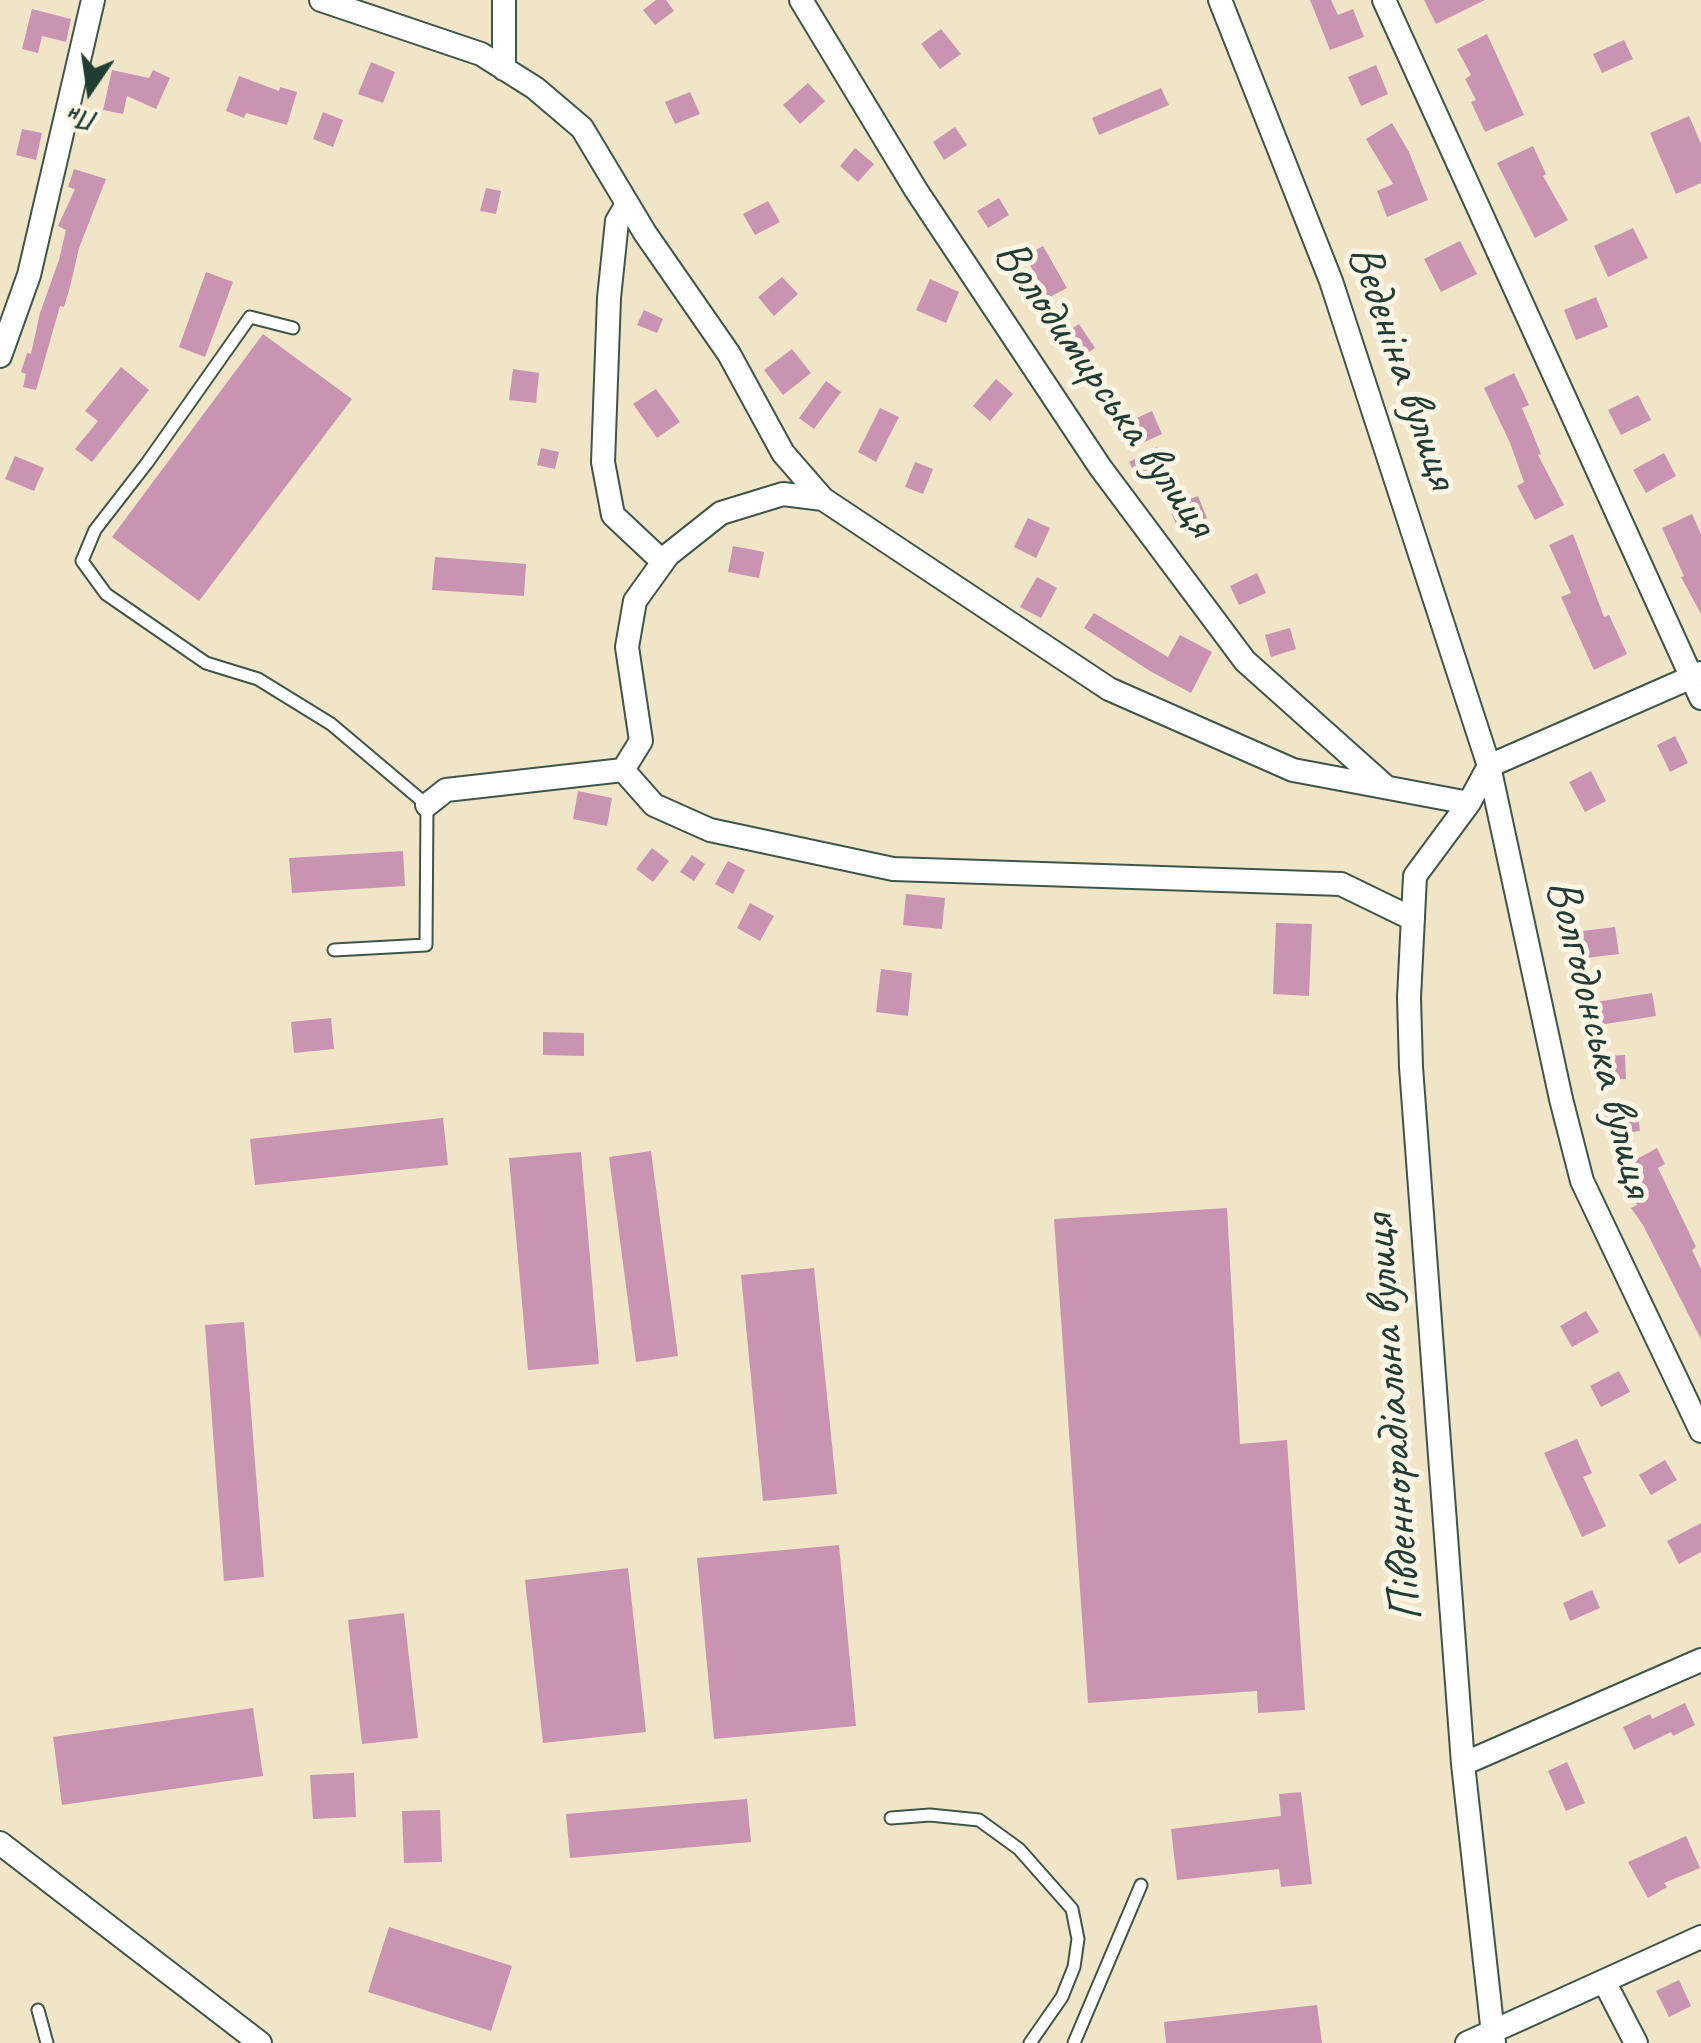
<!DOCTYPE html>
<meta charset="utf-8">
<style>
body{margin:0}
#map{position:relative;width:1701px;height:2043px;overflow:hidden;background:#f1e5c8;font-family:Caveat,sans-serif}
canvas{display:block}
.north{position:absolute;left:40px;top:40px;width:100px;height:100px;-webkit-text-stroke:8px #fcf5e5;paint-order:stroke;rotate:193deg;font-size:28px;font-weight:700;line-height:40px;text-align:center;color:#1f3d34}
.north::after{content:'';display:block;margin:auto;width:35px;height:45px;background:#1f3d34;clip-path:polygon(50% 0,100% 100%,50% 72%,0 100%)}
</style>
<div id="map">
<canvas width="1701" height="2043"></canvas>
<div class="north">Пн</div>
</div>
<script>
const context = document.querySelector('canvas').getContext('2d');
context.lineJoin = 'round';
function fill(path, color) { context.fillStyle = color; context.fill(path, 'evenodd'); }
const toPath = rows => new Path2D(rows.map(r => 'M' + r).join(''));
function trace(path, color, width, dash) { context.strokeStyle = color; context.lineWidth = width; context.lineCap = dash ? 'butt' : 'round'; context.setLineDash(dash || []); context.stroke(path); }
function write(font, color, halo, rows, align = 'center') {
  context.font = font + ' Caveat,sans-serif'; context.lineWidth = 10; context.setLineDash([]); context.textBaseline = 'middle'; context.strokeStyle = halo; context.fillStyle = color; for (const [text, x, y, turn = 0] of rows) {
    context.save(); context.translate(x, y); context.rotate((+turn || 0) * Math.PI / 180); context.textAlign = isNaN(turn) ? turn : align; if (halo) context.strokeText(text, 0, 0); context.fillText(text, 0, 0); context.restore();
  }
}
const building = toPath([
 [656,0,666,0,674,11,655,25,643,10],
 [1310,0,1331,0,1338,15,1353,9,1364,37,1330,50],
 [1424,0,1485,0,1436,24],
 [32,9,71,19,66,42,42,36,38,53,22,49],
 [941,29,961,54,940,69,921,44],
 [1487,34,1524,115,1485,132,1471,102,1476,100,1465,79,1471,75,1457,49],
 [1624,40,1633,59,1602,73,1593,54],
 [371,62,395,72,383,103,358,94],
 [1376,65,1388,94,1361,106,1348,77],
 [112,70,149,78,153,70,170,78,156,109,127,96,123,114,103,110],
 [239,76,279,91,280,87,297,92,287,125,246,113,244,118,226,111],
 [808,83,825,101,800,124,783,105],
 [1161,88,1169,105,1099,135,1092,118],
 [690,92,700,114,675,124,665,102],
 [323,112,343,120,333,147,313,139],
 [1689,116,1701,144,1701,183,1676,194,1650,133],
 [1392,123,1409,152,1428,200,1387,217,1377,191,1393,184,1366,139],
 [955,127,967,145,944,160,933,142],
 [22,129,42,133,36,160,16,155],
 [1533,146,1546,174,1543,176,1568,220,1535,238,1497,163],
 [855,148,874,164,858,182,840,166],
 [74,169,106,179,79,248,70,287,64,307,60,306,36,390,23,387,26,374,21,372,27,353,31,354,40,313,59,260,66,230,58,226,75,189,68,187],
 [486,188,501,191,496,214,480,211],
 [999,198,1009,215,988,228,977,211],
 [768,201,780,222,755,235,743,214],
 [1633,228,1648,258,1608,277,1594,246],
 [1460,241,1477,274,1441,292,1424,259],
 [1043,246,1067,288,1048,298,1025,256],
 [206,272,233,282,205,357,179,347],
 [782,277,798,294,774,316,758,297],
 [930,279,959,292,946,323,916,310],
 [1596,297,1608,327,1576,340,1564,310],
 [644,310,663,319,657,333,637,325],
 [1079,324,1095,348,1071,364,1055,339],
 [263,334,352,399,199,601,112,537],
 [792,349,811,373,783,395,764,370],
 [121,367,149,390,92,462,75,449,98,421,85,411],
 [513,369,539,373,536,403,509,400],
 [1514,373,1529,405,1522,408,1541,454,1538,455,1564,505,1535,520,1517,486,1524,482,1510,443,1484,388],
 [996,379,1013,394,990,421,973,406],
 [826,381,841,392,814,429,799,418],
 [1112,388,1124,405,1107,417,1095,400],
 [656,389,680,422,657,438,633,404],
 [1638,395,1651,420,1621,435,1608,410],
 [880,408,899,417,876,462,858,452],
 [1152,411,1162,434,1140,444,1130,421],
 [1157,447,1167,467,1139,482,1129,462],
 [541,448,559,452,555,469,537,465],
 [1664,453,1676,476,1646,493,1633,470],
 [15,456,44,468,34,491,5,479],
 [915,462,933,469,923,494,905,487],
 [1198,496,1207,518,1178,529,1169,507],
 [1692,514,1701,534,1701,614,1681,577,1684,576,1662,528],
 [1028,518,1050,528,1036,558,1014,547],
 [1573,534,1604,617,1609,615,1627,654,1594,670,1561,597,1571,593,1549,545],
 [733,546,764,552,759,578,728,572],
 [435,557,526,564,524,596,432,590],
 [1257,573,1266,593,1239,605,1230,586],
 [1037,577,1057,588,1041,618,1020,607],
 [1094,613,1168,657,1180,635,1212,652,1191,693,1150,671,1084,628],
 [1290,628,1296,649,1271,657,1265,635],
 [1675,736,1688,763,1670,772,1657,745],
 [1591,771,1606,801,1585,812,1569,782],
 [578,791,612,798,607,826,573,819],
 [652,848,669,861,653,882,636,869],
 [403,851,405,886,292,893,289,858],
 [692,855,705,864,694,881,680,872],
 [728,861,745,870,733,894,715,884],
 [906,894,945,898,942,929,903,925],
 [750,903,774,916,760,941,737,928],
 [1276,923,1312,924,1309,996,1273,994],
 [1615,927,1619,954,1585,958,1582,931],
 [881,969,912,973,908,1016,876,1012],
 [1652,993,1656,1016,1599,1025,1596,1002],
 [331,1018,334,1049,294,1053,291,1022],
 [543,1032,584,1033,584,1056,543,1055],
 [1625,1055,1626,1079,1603,1080,1601,1056],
 [1637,1108,1640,1131,1608,1135,1604,1113],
 [443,1118,448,1165,255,1185,250,1139],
 [1657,1148,1665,1164,1658,1168,1696,1247,1692,1250,1701,1269,1701,1339,1643,1225,1631,1208,1637,1205,1617,1170],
 [651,1151,678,1356,636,1362,609,1157],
 [581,1152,599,1364,528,1370,509,1158],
 [1227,1208,1240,1444,1287,1440,1305,1710,1258,1713,1257,1691,1088,1703,1054,1219],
 [814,1268,837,1494,763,1501,741,1275],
 [1586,1311,1599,1332,1572,1347,1560,1326],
 [244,1322,264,1577,224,1581,205,1325],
 [1619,1371,1630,1392,1601,1407,1590,1386],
 [1577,1439,1592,1473,1583,1477,1606,1526,1582,1537,1544,1453],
 [1665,1460,1677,1480,1651,1495,1639,1475],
 [1701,1523,1701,1552,1679,1564,1667,1541],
 [839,1545,856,1726,714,1739,697,1558],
 [628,1568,646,1732,543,1743,525,1580],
 [1592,1590,1600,1608,1570,1621,1563,1603],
 [404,1613,418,1738,362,1744,348,1620],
 [1685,1703,1695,1725,1673,1736,1671,1732,1634,1750,1623,1727,1650,1714,1652,1719],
 [253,1708,263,1776,62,1805,53,1737],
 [1567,1762,1585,1803,1566,1811,1548,1771],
 [354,1773,356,1817,313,1819,310,1775],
 [1301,1792,1312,1884,1281,1887,1279,1869,1177,1880,1171,1829,1281,1816,1279,1794],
 [747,1799,751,1842,570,1858,566,1814],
 [440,1810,442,1862,404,1863,402,1811],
 [1686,1836,1700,1868,1664,1883,1667,1887,1648,1898,1628,1862],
 [389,1927,512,1966,491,2031,368,1992],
 [1679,1980,1691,2006,1669,2017,1656,1991],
 [1317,2005,1322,2043,1166,2043,1164,2022]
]);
const service = toPath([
 [293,328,250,317,147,463,95,530,82,561,106,594,206,663,258,679,331,724,427,805,426,945,334,950],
 [891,1818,930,1815,979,1820,1019,1849,1072,1909,1078,1939,1074,1967,1062,1997,1030,2043],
 [38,2010,47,2043],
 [1074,2043,1141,1885]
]);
const minor = toPath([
 [321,0,481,54,535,88,582,128,645,233,729,354,783,453,823,499,1109,689,1293,770,1469,803],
 [801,0,916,190,1100,467,1245,661,1386,787],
 [1220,0,1331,281,1489,766,1561,1099,1582,1181,1701,1431],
 [1384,0,1701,698],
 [504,69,504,0],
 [627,204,617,221,609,298,603,462,613,515,663,562],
 [0,356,29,275,93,0],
 [823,499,783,494,721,513,668,555,635,601,627,647,641,741,623,770,654,805,710,830,893,869,1341,884,1413,919],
 [427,805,446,790,623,770],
 [1463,1764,1701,1660],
 [0,1843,260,2043],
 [1605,1983,1636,2043],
 [1467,2043,1701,1937],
 [1494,2043,1463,1764,1411,1067,1409,998,1415,876,1469,803,1489,766,1701,673]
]);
const streetNames = [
 ["Веденіна вулиця",1402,367,71],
 ["Володимирська вулиця",1104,389,55],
 ["Волгодонська вулиця",1599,1038,76],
 ["Південнорадіальна вулиця",1394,1418,-94]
];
fill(building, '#c993b2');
trace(service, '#3e564a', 15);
trace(minor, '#3e564a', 26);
trace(service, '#fff', 11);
trace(minor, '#fff', 22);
write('48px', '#1f3d34', '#fcf5e5', streetNames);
</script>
